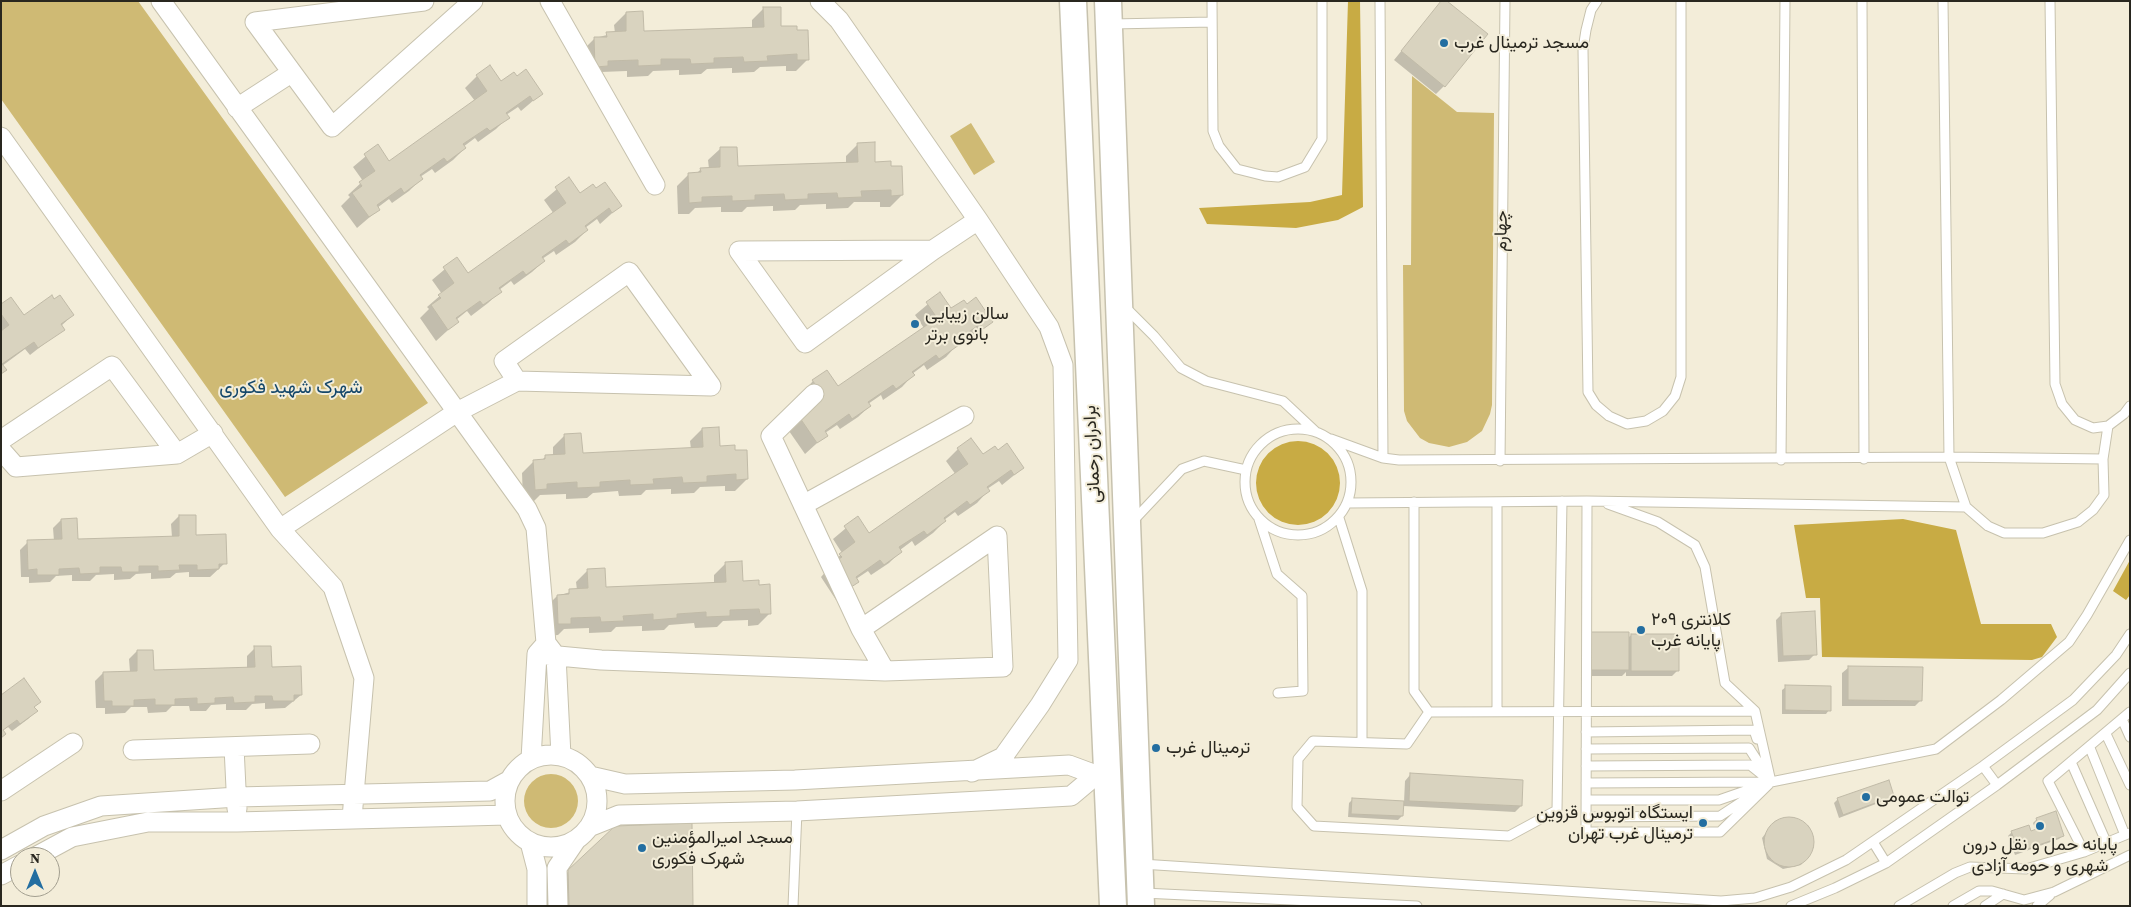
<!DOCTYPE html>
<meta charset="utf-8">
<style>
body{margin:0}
#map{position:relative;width:2131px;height:907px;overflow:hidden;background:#f3edd9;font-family:"Source Serif 4",serif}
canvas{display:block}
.frame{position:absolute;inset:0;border:2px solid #29271f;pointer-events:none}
.north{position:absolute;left:10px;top:847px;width:50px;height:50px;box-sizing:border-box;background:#f3edd9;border:1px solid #a29e8f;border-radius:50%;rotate:0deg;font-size:14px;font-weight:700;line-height:20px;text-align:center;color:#29271f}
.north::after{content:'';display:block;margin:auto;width:18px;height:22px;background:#236ea1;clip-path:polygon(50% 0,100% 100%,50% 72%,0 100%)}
</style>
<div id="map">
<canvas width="2131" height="907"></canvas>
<div class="frame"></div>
<div class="north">N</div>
</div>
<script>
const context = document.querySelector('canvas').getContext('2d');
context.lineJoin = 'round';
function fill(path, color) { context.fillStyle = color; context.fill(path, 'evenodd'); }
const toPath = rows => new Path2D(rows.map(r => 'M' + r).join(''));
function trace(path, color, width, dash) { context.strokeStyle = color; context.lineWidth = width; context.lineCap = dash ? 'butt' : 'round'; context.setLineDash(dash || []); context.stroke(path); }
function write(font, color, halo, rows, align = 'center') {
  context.font = font + ' "Source Serif 4",Vazirmatn,serif'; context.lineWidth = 4; context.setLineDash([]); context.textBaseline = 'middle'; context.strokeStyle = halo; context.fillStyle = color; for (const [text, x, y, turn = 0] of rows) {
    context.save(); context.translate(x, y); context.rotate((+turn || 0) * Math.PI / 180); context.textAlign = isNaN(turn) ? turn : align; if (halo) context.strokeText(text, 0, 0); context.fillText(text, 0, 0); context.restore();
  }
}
const green = toPath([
 [1,1,138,1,428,403,285,497,1,99],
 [1412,76,1457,112,1494,113,1492,405,1490,414,1482,431,1467,442,1449,447,1429,443,1420,438,1407,421,1404,411,1403,265,1411,265],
 [971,123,995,162,974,175,950,136],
 '524 801a27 27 0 1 1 54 0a27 27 0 1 1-54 0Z'
]);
const forest = toPath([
 [1348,1,1360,1,1363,207,1338,220,1296,228,1207,224,1199,208,1310,202,1342,195],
 '1256 483a42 42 0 1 1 84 0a42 42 0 1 1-84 0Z',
 [1903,519,1956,530,1981,624,2051,624,2057,637,2042,657,2032,660,1822,657,1820,598,1806,598,1794,525],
 [2130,560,2130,595,2126,600,2113,591]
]);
const shadow = toPath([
 [1442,1,1444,86,1436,94,1394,60],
 [764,8,808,59,796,71,786,71,786,66,760,67,754,72,732,73,732,68,707,69,701,74,679,75,679,70,653,71,648,76,627,77,627,71,601,72,583,50,595,38,615,33,614,25,626,13,643,32,752,28,752,20],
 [477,76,541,94,521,111,518,107,506,115,508,117,496,129,478,142,475,138,463,147,465,148,453,160,435,173,432,169,420,177,421,179,409,191,392,203,389,199,377,208,378,210,357,228,341,206,350,197,348,195,363,181,353,167,378,146,389,162,475,101,465,88],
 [858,144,902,195,890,207,880,207,880,202,854,202,848,208,826,209,826,204,800,205,795,210,773,211,773,206,747,207,742,212,721,212,721,207,695,208,689,214,678,214,677,186,689,174,696,174,701,169,709,169,708,160,720,149,736,168,846,164,846,156],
 [569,179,580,195,620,206,600,224,597,219,585,228,587,230,575,242,556,255,554,251,542,259,544,261,532,272,514,285,511,281,499,290,500,292,488,303,471,316,467,311,456,320,457,322,436,341,420,318,429,309,427,307,442,294,432,280,457,259,468,275,554,214,544,200],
 [940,294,951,310,991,322,971,339,968,335,956,343,957,345,946,357,927,370,924,365,912,374,913,375,902,387,883,400,881,395,868,404,870,406,858,417,840,429,837,425,825,433,826,435,805,454,789,431,811,406,802,393,813,381,838,388,924,328,915,315],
 [54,301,73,315,61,326,63,329,30,355,25,349,2,366,5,370,1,374,1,306,24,317],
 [702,429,719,447,734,452,747,479,735,491,725,491,725,486,700,487,694,493,671,494,671,489,646,490,641,495,619,496,618,491,593,493,587,498,566,499,566,494,540,495,534,501,523,501,522,473,534,461,541,461,546,456,553,456,553,447,565,435,581,454,691,449,690,441],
 [958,449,982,456,998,451,1023,468,1002,485,999,481,987,489,988,491,977,503,958,516,955,512,944,520,945,521,933,533,915,546,912,541,900,550,901,551,889,563,871,575,868,571,856,579,857,581,836,600,821,577,842,553,833,539,858,518,869,534,956,475,946,461],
 [179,516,195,537,225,563,210,577,189,577,189,572,176,573,170,578,151,579,151,573,136,574,130,579,114,580,114,574,96,575,90,581,72,581,72,575,56,576,50,582,29,583,29,577,21,577,20,550,28,542,54,541,53,528,61,520,77,540,172,537,171,524],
 [726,563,742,582,758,586,770,613,758,625,748,626,748,620,723,621,717,627,695,628,694,623,669,625,664,630,642,631,642,626,616,627,611,632,589,633,589,628,564,629,558,635,547,636,545,608,557,596,577,590,576,582,588,570,605,589,714,583,714,575],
 [1782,614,1815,654,1809,660,1778,662,1776,620],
 [1631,635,1678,670,1672,676,1626,676,1626,672,1622,676,1585,676,1585,639,1627,639],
 [255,648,270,668,301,695,285,708,265,709,265,703,252,704,246,710,226,710,226,704,211,705,206,711,190,711,189,706,172,706,166,712,148,713,147,707,131,707,125,713,105,714,105,708,96,708,95,681,103,673,130,672,129,659,137,651,152,671,247,669,247,656],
 [1848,668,1921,700,1915,706,1842,706,1842,673],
 [1786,687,1829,710,1826,714,1782,714,1782,690],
 [1,696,39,702,33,708,36,711,28,719,12,731,8,727,2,731],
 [1410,775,1521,806,1515,812,1403,806,1402,816,1398,820,1348,817,1349,803,1353,799,1404,802,1405,781],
 [1893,796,1889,799,1839,818,1834,803,1838,799],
 [1793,817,1809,826,1814,847,1801,865,1783,869,1767,859,1762,838,1775,821],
 [2037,819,2063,835,2059,839,2015,855,2008,836,2012,832,2036,831,2033,823],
 [569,871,692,906,561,906,560,879]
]);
const building = toPath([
 [1441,1,1447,1,1488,34,1445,87,1401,51,1441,1],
 [763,7,781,7,781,26,797,26,797,30,808,30,809,60,797,60,797,54,767,56,768,61,744,62,743,57,714,58,714,63,691,64,690,59,661,59,661,65,638,66,638,60,608,61,608,66,595,67,594,37,607,37,606,32,626,31,626,12,643,11,644,31,764,27,763,7],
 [490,65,501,81,514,72,517,76,526,69,543,94,533,101,530,96,506,113,510,118,490,131,487,128,463,144,466,148,447,162,444,158,420,175,423,179,404,193,401,188,377,205,380,210,369,217,352,193,362,186,359,182,375,171,364,154,378,144,389,161,487,91,476,75,490,65],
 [875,142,875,162,891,161,891,166,902,166,903,195,891,196,891,190,861,191,862,197,838,198,837,193,808,194,808,199,785,200,784,194,755,195,755,200,732,201,732,196,702,197,702,202,689,203,688,173,701,172,700,168,720,167,720,147,737,147,738,166,858,162,857,143,875,142],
 [569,177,580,193,593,184,596,188,605,182,622,206,612,213,609,208,585,226,588,230,569,244,566,240,542,257,545,261,526,275,523,271,499,288,502,292,483,305,480,301,456,318,459,322,448,330,431,305,441,298,438,295,454,283,443,267,457,257,468,273,566,203,555,187,569,177],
 [940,292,951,308,964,300,967,304,976,297,993,322,983,329,980,324,956,341,959,345,939,359,936,355,912,372,915,375,896,389,893,385,868,402,871,406,852,419,849,414,825,431,828,436,817,443,800,418,810,411,808,407,824,396,812,380,827,370,838,386,937,318,926,302,940,292],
 [52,295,54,299,60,295,74,315,61,324,65,330,38,348,34,342,2,364,7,370,1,374,1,331,9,325,1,314,1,304,11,297,24,315,52,295],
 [719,427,720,446,735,445,735,450,747,450,748,479,736,480,736,474,707,476,707,482,683,483,682,477,653,479,654,484,630,485,630,480,600,482,600,487,577,488,577,482,547,484,547,489,535,490,533,460,545,459,545,455,565,454,564,434,581,433,583,453,703,447,702,428,719,427],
 [971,438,983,454,995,446,998,450,1007,443,1024,468,1014,475,1011,470,987,487,990,491,970,505,967,501,944,518,946,521,927,535,924,531,899,547,902,552,884,565,880,560,856,577,859,582,848,589,831,564,842,557,839,554,855,542,844,526,858,516,869,533,968,464,957,448,971,438],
 [179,515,196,515,196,535,226,534,227,564,219,564,219,569,197,570,197,565,179,565,180,570,158,571,158,566,139,566,139,572,122,572,121,567,100,567,100,573,80,574,79,568,59,569,59,575,37,575,37,569,28,570,27,540,62,539,61,519,77,518,78,539,179,536,179,515],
 [742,561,743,581,759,580,759,585,770,584,771,614,760,614,759,609,730,610,730,616,706,617,706,612,677,614,677,618,653,620,653,614,623,616,624,621,601,622,600,617,571,618,571,624,558,624,557,595,569,594,569,589,588,588,587,569,605,568,606,587,726,582,725,562,742,561],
 [1815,611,1817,655,1783,656,1781,613,1815,611],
 [1590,632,1629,632,1629,670,1590,670,1590,632],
 [1631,634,1679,634,1679,671,1631,671,1631,634],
 [254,646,271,646,272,667,301,666,302,695,294,695,294,701,273,701,272,696,255,696,255,702,234,703,233,697,215,698,215,703,197,704,197,698,175,699,175,705,155,705,155,699,134,700,134,706,112,706,112,701,104,701,103,672,137,671,137,650,153,650,154,670,255,667,254,646],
 [1848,666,1923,667,1922,701,1848,700,1848,666],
 [24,678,41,702,34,707,38,711,20,724,17,720,3,730,6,734,1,738,1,695,24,678],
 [1785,685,1831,686,1831,711,1785,710,1785,685],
 [1410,773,1523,780,1522,806,1409,801,1410,773],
 [1889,780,1894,796,1843,815,1837,798,1889,780],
 [1352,798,1404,801,1403,816,1351,814,1352,798],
 [2056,811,2064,836,2019,852,2011,831,2029,825,2031,831,2039,828,2036,818,2056,811],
 '1764 842a25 25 0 1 1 50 0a25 25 0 1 1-50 0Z',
 [692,823,693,906,569,906,568,870,615,826,692,823]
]);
const service = toPath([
 [1212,1,1213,131,1219,146,1237,169,1265,176,1278,177,1305,167,1322,139,1322,1],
 [1380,1,1383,458],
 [1597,1,1591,10,1586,30,1583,49,1588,392,1596,405,1609,416,1627,424,1646,421,1663,411,1675,396,1681,377,1681,1],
 [1862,1,1864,459],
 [1943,1,1949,457,1966,507,1988,526,2004,533,2043,533,2078,522,2093,510,2104,495,2103,459,2108,426],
 [2050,1,2055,384,2062,404,2075,420,2093,428,2108,426,2124,414,2130,406],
 [1112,24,1212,22],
 [1125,307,1154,336,1181,368,1206,381,1283,401,1315,431],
 '1245 482a53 53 0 1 1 106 0a53 53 0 1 1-106 0Z',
 [1331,439,1383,458,1399,460,1949,457,2103,459],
 [1781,460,1785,1],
 [1500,461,1505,1],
 [1587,501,1586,832,1720,832,1769,784],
 [1414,502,1414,691,1429,712],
 [1348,503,1587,501,1966,507],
 [1608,504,1658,522,1695,545,1705,567,1725,683,1755,711,1771,782],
 [1339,518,1362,591,1362,742],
 [1259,519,1277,574,1302,596,1303,691,1278,693],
 [1133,521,1182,469,1204,461,1246,470],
 [1429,712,1407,744,1313,741,1298,759,1297,807,1314,826,1509,836,1557,810,1562,501],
 [1429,712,1755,711],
 [1497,712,1497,502],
 [2122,719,2130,737],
 [1586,732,1754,730,1757,739],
 [2106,734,2130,785],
 [2090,748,2125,835],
 [1586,749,1749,748,1767,776],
 [2071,762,2107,844],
 [1586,766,1750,765,1765,777],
 [1983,766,1997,785],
 [1586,783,1763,782],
 [1586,800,1719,800,1771,782,1936,749,2001,700,2069,642,2087,615,2130,540],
 [1586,817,1720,816,1752,795],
 [1873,842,1886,863],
 [2084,852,2048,781,2130,712],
 [1141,864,1721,901,1755,898,1791,887,1846,860,1983,766,2073,700,2116,655,2130,634],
 [1143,893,1417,906],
 [793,906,797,811],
 [1791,906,1835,888,1886,863,1997,785,2097,710,2130,673],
 [1899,906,1955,873,1970,867,2026,869,2084,852,2130,833],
 [1953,906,1979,891,1992,891,2024,900,2054,892,2130,855],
 [1985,906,2003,894],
 [2037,906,2050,895]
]);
const minor = toPath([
 [161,1,527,509,536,528,546,643,556,656,561,756],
 [424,1,255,22,332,127,473,1],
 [550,1,655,185],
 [820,1,839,20,978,220,1049,327,1063,365,1068,660,1040,705,1003,757,972,772],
 [237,108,291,73],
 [1,137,280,529,333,587,364,678,352,818],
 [933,250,805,343,739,251,933,250],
 [933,250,978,220],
 [814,394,771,436,861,629,885,671],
 [1,440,112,366,177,454],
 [1,450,16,467,177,454,213,433],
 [803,505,964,416],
 [280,529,457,412,517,381,711,386,629,272,504,361,517,381],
 [537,654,601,660,885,671,1003,667,997,536,861,629],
 [234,747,237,809],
 [133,750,310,744],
 '505 801a46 46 0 1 1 92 0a46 46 0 1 1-92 0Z',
 [531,759,537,654,544,646],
 [590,776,625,784,795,780,1069,765,1096,775,1108,775],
 [1,791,73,743],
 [589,827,619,815,797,811,1071,796,1096,775],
 [530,842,537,869,537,906],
 [1,850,44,826,101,806,237,797,490,791,510,780],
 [35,857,72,837,148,822,237,822,507,815],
 [1,875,20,865],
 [558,906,557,868,576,840]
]);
const secondary = toPath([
 [1073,1,1113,906],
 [1108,1,1141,906]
]);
const markers = [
 [1444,43,5,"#236ea1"],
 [915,324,5,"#236ea1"],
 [1641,630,5,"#236ea1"],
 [1156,748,5,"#236ea1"],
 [1866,797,5,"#236ea1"],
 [1703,823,5,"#236ea1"],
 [2040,826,5,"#236ea1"],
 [642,848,5,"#236ea1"]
];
const poiNames = [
 ["مسجد ترمینال غرب",1454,43],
 ["سالن زیبایی",925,314],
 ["بانوی برتر",925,335],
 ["کلانتری ۲۰۹",1651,620],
 ["پایانه غرب",1651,641],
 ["ترمینال غرب",1166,748],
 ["توالت عمومی",1876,797],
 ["ایستگاه اتوبوس قزوین",1693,813,"right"],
 ["ترمینال غرب تهران",1693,834,"right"],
 ["مسجد امیرالمؤمنین",652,838],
 ["شهرک فکوری",652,859],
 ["پایانه حمل و نقل درون",2040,845,"center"],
 ["شهری و حومه آزادی",2040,866,"center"]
];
const streetNames = [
 ["چهارم",1502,231,-89],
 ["برادران رحمانی",1093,454,-93]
];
const neighbourhoodNames = [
 ["شهرک شهید فکوری",291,388]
];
fill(green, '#cfba74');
fill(forest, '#c8ab44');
fill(shadow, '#0003');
fill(building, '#d9d3bf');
trace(building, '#c0baa7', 1);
trace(service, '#c7c2ae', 11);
trace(minor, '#c7c2ae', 21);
trace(secondary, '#c7c2ae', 29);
trace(service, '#fff', 9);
trace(minor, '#fff', 19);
trace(secondary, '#fff', 26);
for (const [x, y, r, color] of markers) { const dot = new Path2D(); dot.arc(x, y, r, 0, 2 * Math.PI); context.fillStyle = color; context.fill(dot); trace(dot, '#f3edd9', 2); }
write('18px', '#29271f', '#f3edd9', poiNames, 'left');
write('18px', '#29271f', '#f3edd9', streetNames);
write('19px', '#14476a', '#f3edd9', neighbourhoodNames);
</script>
